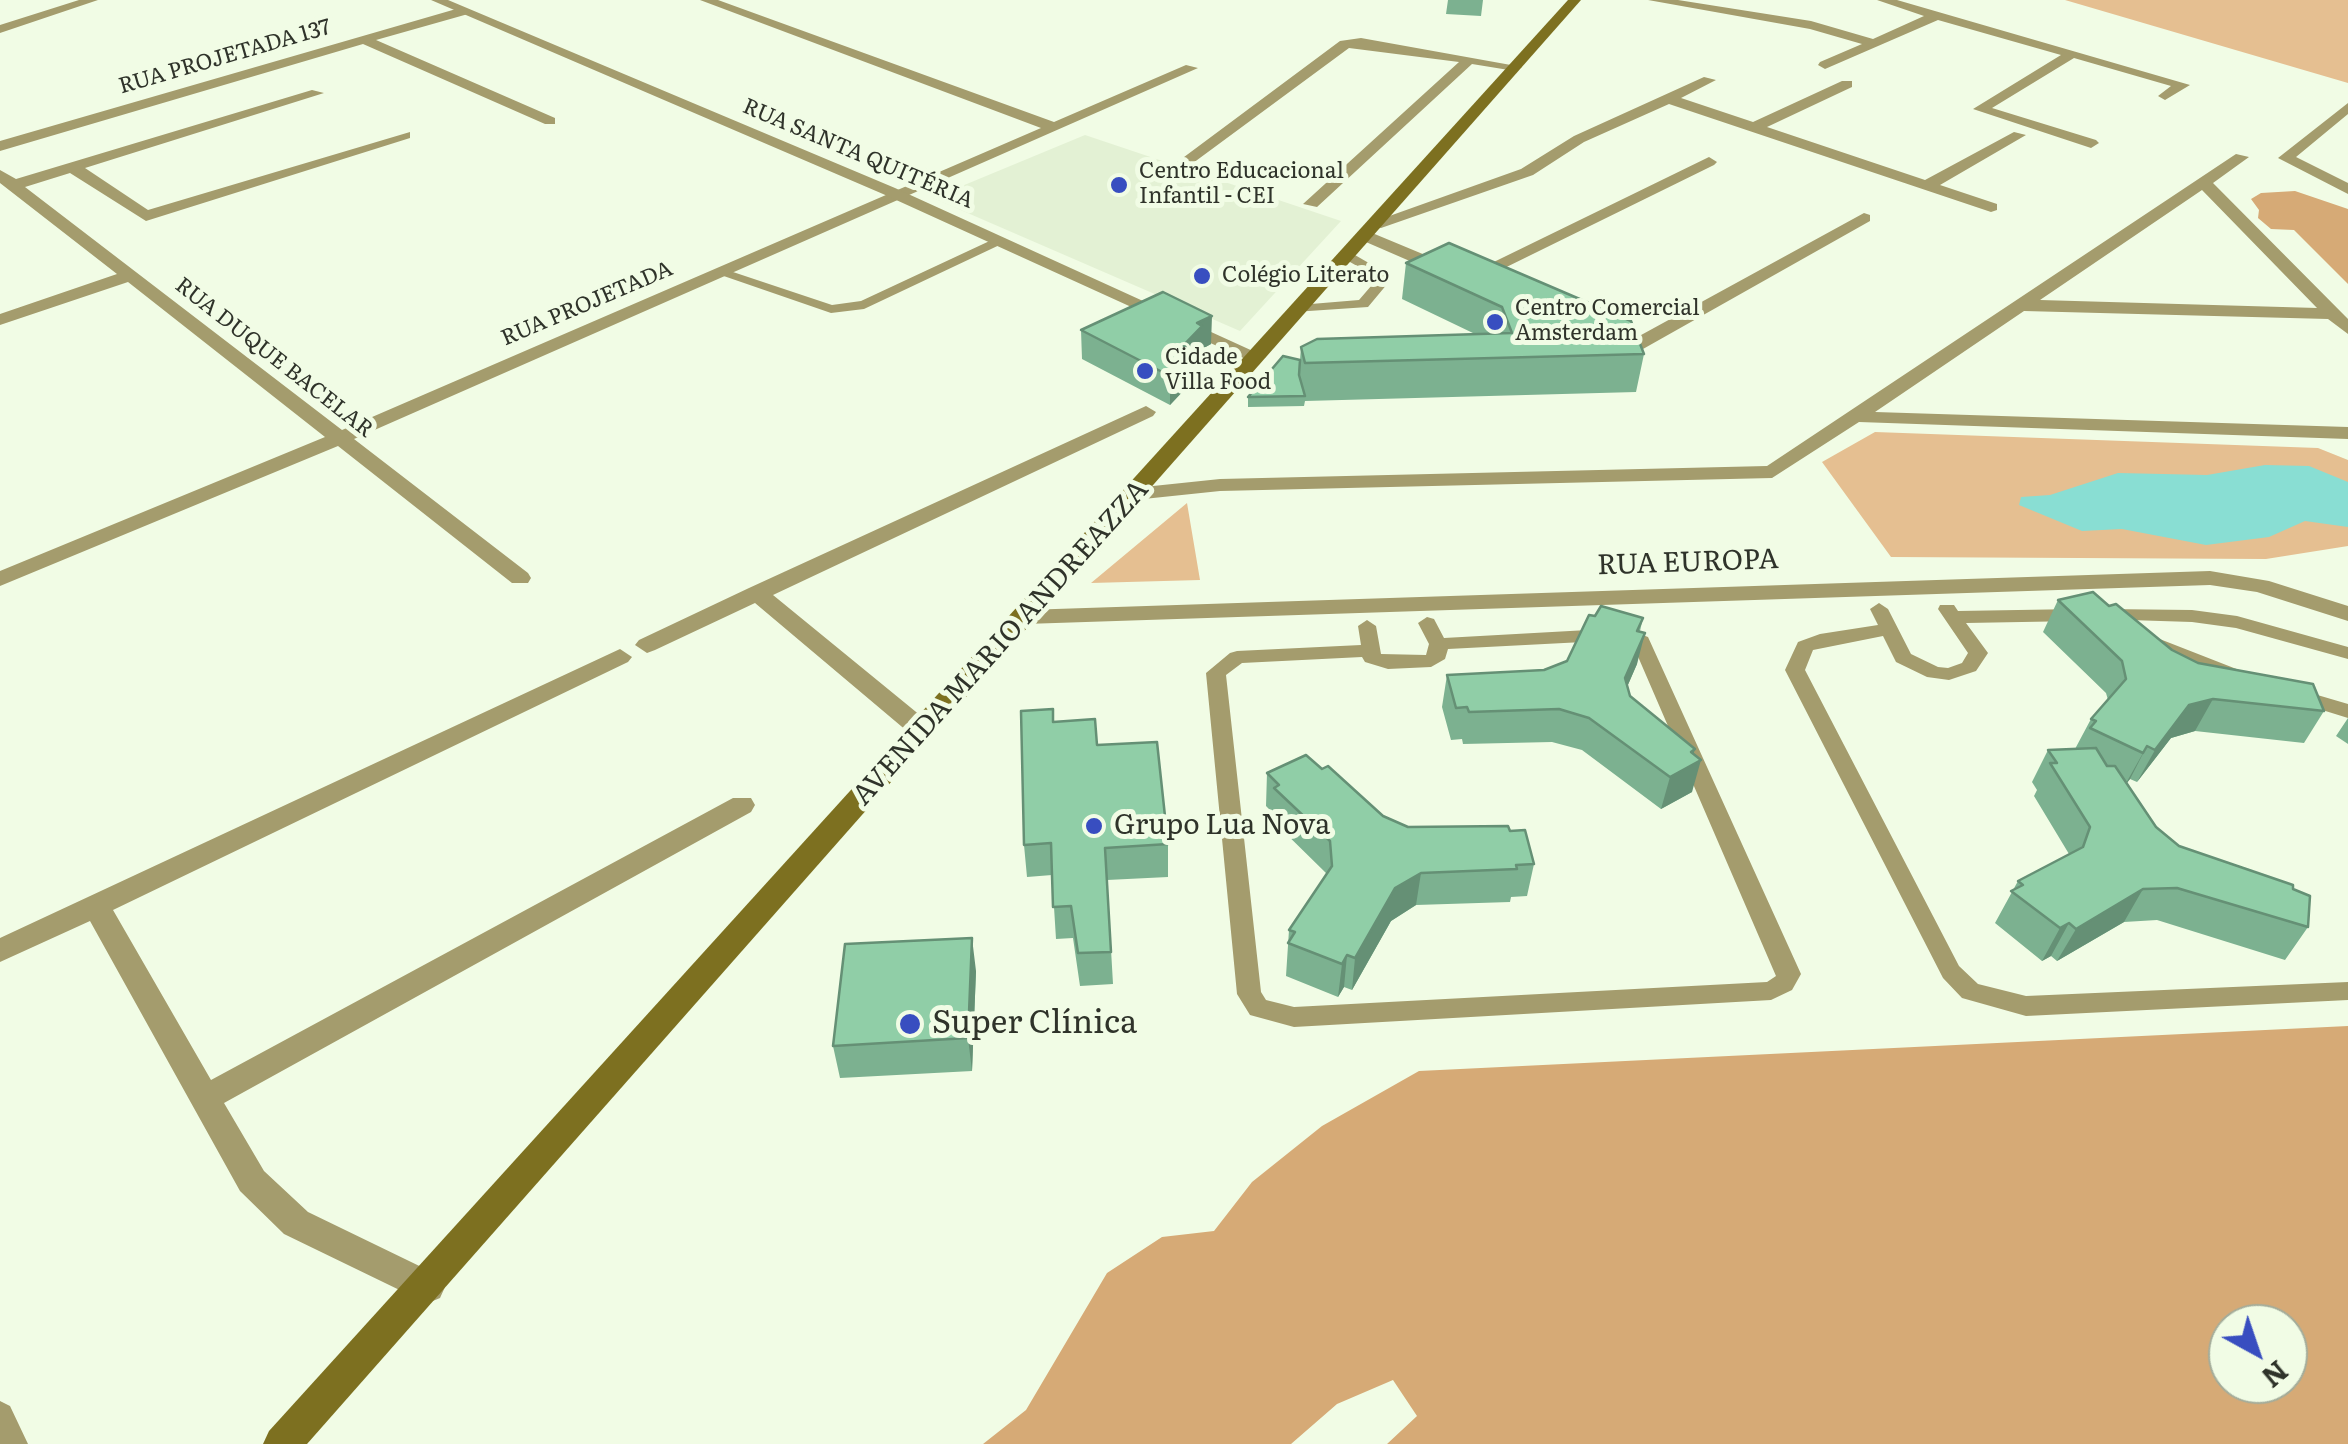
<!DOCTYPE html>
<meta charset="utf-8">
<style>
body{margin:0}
#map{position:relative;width:2348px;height:1444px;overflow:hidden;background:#f1fce5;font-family:Literata,serif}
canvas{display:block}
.north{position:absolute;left:2208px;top:1304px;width:100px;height:100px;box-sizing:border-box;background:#f1fce5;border:2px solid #a3ac9a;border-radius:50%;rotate:140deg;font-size:28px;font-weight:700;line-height:40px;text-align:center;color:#2f332a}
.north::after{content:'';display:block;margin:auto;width:35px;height:45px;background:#384ec0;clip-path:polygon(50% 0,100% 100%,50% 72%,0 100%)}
</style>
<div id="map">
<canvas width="2348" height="1444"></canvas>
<div class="north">N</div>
</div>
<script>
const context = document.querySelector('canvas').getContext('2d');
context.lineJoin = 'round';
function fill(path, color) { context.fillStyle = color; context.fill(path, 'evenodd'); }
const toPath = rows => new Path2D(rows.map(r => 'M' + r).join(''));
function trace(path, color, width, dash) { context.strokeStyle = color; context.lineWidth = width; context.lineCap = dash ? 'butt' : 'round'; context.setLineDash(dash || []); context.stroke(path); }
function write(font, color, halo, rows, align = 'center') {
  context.font = font + ' Literata,serif'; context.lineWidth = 10; context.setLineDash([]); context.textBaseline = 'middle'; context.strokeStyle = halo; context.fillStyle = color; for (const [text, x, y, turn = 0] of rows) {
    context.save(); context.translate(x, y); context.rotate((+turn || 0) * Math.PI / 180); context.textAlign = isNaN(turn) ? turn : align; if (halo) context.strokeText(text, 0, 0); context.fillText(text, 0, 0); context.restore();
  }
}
const built = toPath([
 [1085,135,1341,221,1240,331,933,198]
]);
const green = toPath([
 [2065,0,2348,0,2348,83],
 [1875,432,2318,448,2348,460,2348,546,2266,559,1891,557,1822,462],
 [1187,503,1200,580,1091,583]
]);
const forest = toPath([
 [2295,191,2348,209,2348,284,2294,230,2271,229,2258,218,2259,210,2251,199,2261,193],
 [2348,1026,2348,1444,1387,1444,1417,1416,1393,1380,1337,1404,1291,1444,983,1444,1026,1410,1107,1273,1162,1237,1214,1231,1252,1182,1322,1126,1419,1071],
 [2288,1324,2288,1384,2228,1384,2228,1324]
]);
const water = toPath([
 [2265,465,2309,466,2348,482,2348,527,2305,521,2269,537,2206,545,2122,529,2082,531,2019,505,2021,497,2050,495,2118,473,2207,475]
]);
const service = toPath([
 [996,238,1008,241,864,309,831,313,715,273,727,270,832,305,861,301,996,238],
 [1348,251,1393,277,1368,307,1294,312,1292,309,1299,305,1359,300,1378,278,1343,258,1343,252,1348,251],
 [1879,603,1888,609,1911,654,1938,667,1948,668,1962,663,1968,653,1938,609,1940,605,1954,605,1958,611,2078,609,2087,615,2078,621,1966,623,1988,653,1976,671,1949,680,1927,677,1896,662,1883,636,1813,650,1805,670,1959,966,1978,984,2026,996,2348,982,2348,1000,2026,1016,1962,998,1943,978,1785,670,1798,642,1820,634,1878,625,1870,609,1879,603],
 [2105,609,2192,610,2237,616,2348,647,2348,659,2236,628,2192,622,2098,619,2096,615,2105,609],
 [1427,617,1434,619,1444,638,1624,628,1648,637,1801,974,1792,990,1771,1000,1294,1027,1250,1015,1237,994,1206,673,1230,653,1237,651,1361,645,1358,626,1367,620,1376,626,1381,654,1426,655,1429,644,1418,623,1427,617],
 [1622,640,1633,645,1776,976,1767,982,1294,1007,1266,1000,1261,992,1226,675,1242,663,1362,657,1365,662,1388,669,1431,667,1445,659,1448,649,1622,640],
 [2152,636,2239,670,2242,674,2239,678,2225,678,2145,646,2143,642,2145,638,2152,636],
 [2297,689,2348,704,2348,718,2290,700,2287,695,2297,689],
 [0,1401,10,1406,28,1444,0,1444,0,1401]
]);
const minor = toPath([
 [700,0,718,0,1054,122,1186,65,1198,68,354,439,528,573,531,578,528,583,512,583,338,446,0,586,0,571,325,437,128,282,0,325,0,314,117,274,0,183,0,170,16,179,312,90,324,93,85,168,148,210,410,132,410,138,146,221,70,173,25,187,342,430,1041,128,700,0],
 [1648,0,1678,0,1811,21,1873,39,1924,16,1877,0,1897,0,2190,85,2165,100,2158,96,2171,86,2074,58,1992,108,2096,140,2099,143,2091,148,1973,109,2061,55,1938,20,1825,69,1818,65,1820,62,1862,44,1810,29,1648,0],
 [463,7,468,14,376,40,555,118,555,124,545,124,363,44,0,151,0,141,463,7],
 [1361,38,1522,67,1515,71,1472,64,1317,207,1303,204,1459,62,1349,48,1189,166,1176,163,1340,41,1361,38],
 [1704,77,1716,80,1681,98,1753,122,1842,81,1852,81,1852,87,1767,127,1925,180,2014,132,2026,135,1940,185,1997,204,1997,210,1991,212,1669,104,1584,142,1533,175,1381,228,1367,224,1521,169,1574,136,1704,77],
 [2348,103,2348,114,2296,157,2348,183,2348,194,2278,158,2348,103],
 [2236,154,2249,157,2213,183,2348,319,2348,334,2328,319,2024,311,1875,412,2348,427,2348,439,1859,422,1772,478,1220,491,1134,500,1123,494,1134,488,1220,479,1767,466,2236,154],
 [2202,190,2317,308,2040,300,2202,190],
 [1709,157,1717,162,1714,165,1476,282,1461,278,1709,157],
 [1864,213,1870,215,1870,221,1643,349,1623,352,1600,340,1609,334,1632,340,1864,213],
 [1365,230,1454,267,1457,271,1442,275,1359,239,1357,235,1365,230],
 [1146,406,1156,412,1153,416,773,595,932,725,936,731,932,737,914,737,755,603,655,650,647,653,635,645,639,640,749,588,1146,406],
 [2210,571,2269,581,2348,606,2348,621,2257,592,2210,585,1025,624,1013,617,1025,610,2210,571],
 [620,649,632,657,628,662,113,910,211,1080,733,798,751,798,755,805,751,812,224,1103,264,1171,308,1212,440,1276,445,1287,440,1298,428,1303,416,1298,284,1234,240,1191,90,921,0,962,0,938,620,649]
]);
const tertiary = toPath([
 [79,0,98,0,0,33,0,25,79,0],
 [431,0,448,0,895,188,1266,357,1257,363,1250,361,883,194,431,0]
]);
const secondary = toPath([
 [1568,0,1581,0,307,1444,263,1444,269,1431,1568,0]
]);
const wall = toPath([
 [1448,0,1483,0,1481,16,1446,14],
 [1406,263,1644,354,1636,392,1305,401,1304,406,1248,407,1248,397,1300,360,1301,347,1475,334,1402,299],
 [1081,330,1211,344,1202,349,1202,355,1186,371,1186,388,1170,405,1082,359],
 [2058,600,2109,606,2172,650,2198,663,2324,711,2304,743,2195,731,2171,738,2137,782,2130,779,2127,783,2156,827,2179,846,2293,889,2308,927,2285,960,2157,920,2124,922,2057,961,2051,956,2042,961,1995,923,2018,881,2069,854,2034,796,2037,790,2032,782,2048,750,2075,749,2091,719,2108,700,2106,693,2043,632],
 [1595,616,1643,618,1640,631,1637,664,1627,687,1630,696,1694,754,1692,792,1661,809,1582,750,1552,742,1463,744,1462,739,1451,740,1442,707,1447,675,1544,670,1567,661],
 [2348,718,2348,744,2336,736],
 [1053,722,1097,745,1168,844,1168,877,1107,880,1113,984,1080,986,1073,938,1056,939,1052,875,1027,877,1024,845],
 [1322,769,1383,816,1408,827,1510,831,1534,864,1527,896,1511,897,1510,902,1416,905,1391,921,1352,990,1344,987,1338,997,1286,976,1289,930,1327,874,1272,820,1273,813,1266,806,1267,773],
 [976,971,972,1071,840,1078,833,1046]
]);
const shadedWall = toPath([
 [1212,316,1211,344,1202,349,1202,355,1186,371,1186,388,1170,405,1170,376,1175,354,1197,323],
 [1645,633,1637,664,1617,710,1625,678],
 [2213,699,2195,731,2171,738,2137,782,2155,750,2189,705],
 [2147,746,2130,779,2125,785,2143,753],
 [1695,749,1690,766,1701,760,1692,792,1661,809,1670,777,1691,752],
 [1421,873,1416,905,1391,921,1352,990,1355,958,1395,888],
 [2143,889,2124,922,2057,961,2076,929],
 [2069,923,2051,956,2042,961,2060,928],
 [972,938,976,971,972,1071,968,1038],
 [1347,955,1344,987,1338,997,1342,964]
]);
const building = toPath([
 [1449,243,1631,321,1644,354,1305,363,1301,347,1317,339,1512,333,1502,307,1406,263,1449,243],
 [1163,292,1212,316,1197,323,1202,326,1175,354,1186,359,1170,376,1081,330,1163,292],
 [1283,356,1300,360,1299,375,1305,396,1248,397,1283,356],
 [2093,592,2109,606,2116,604,2172,650,2198,663,2313,684,2324,711,2213,699,2189,705,2155,750,2147,746,2143,753,2090,728,2096,721,2091,719,2126,679,2122,661,2058,600,2093,592],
 [1601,606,1643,618,1637,631,1645,633,1625,678,1630,696,1695,749,1691,752,1701,760,1670,777,1589,718,1559,709,1469,712,1467,707,1456,708,1447,675,1544,670,1567,661,1589,615,1595,616,1601,606],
 [1053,709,1053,722,1095,719,1097,745,1157,742,1168,844,1105,848,1111,952,1078,953,1071,906,1053,907,1051,843,1024,845,1021,711,1053,709],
 [2096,748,2107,766,2115,766,2156,827,2179,846,2293,885,2293,889,2310,896,2308,927,2177,888,2143,889,2076,929,2069,923,2060,928,2011,891,2023,885,2018,881,2083,847,2090,827,2050,763,2057,763,2048,750,2096,748],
 [1306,755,1322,769,1328,766,1383,816,1408,827,1508,826,1510,831,1525,830,1534,864,1516,865,1517,869,1421,873,1395,888,1355,958,1347,955,1342,964,1288,943,1295,932,1289,930,1332,866,1330,841,1274,788,1279,785,1267,773,1306,755],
 [972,938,968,1038,833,1046,845,944,972,938]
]);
const markers = [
 [1119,185,10,"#384ec0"],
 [1202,276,10,"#384ec0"],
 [1495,322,10,"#384ec0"],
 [1145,371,10,"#384ec0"],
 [1094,826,10,"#384ec0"],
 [910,1024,12,"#384ec0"]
];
const farStreetnames = [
 ["RUA PROJETADA 137",225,57,-16],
 ["RUA SANTA QUITÉRIA",858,154,23],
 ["RUA PROJETADA",587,304,-23],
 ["RUA DUQUE BACELAR",274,358,38]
];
const farPoinames = [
 ["Centro Educacional",1139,172],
 ["Infantil - CEI",1139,197],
 ["Colégio Literato",1222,276],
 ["Centro Comercial",1515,309],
 ["Amsterdam",1515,334],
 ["Cidade",1165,358],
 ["Villa Food",1165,383]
];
const streetNames = [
 ["RUA EUROPA",1688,563,-2],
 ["AVENIDA MARIO ANDREAZZA",1001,643,-48]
];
const poiNames = [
 ["Grupo Lua Nova",1114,826]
];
const nearPoinames = [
 ["Super Clínica",932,1024]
];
fill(built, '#e3f1d4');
fill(green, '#e5bf91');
fill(forest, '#d6aa76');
fill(water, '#89ded3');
fill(service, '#a49c6d');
fill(minor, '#a49c6d');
fill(tertiary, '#a49c6d');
fill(secondary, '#7d7020');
fill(wall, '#7cb190');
fill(shadedWall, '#659075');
fill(building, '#90cea7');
trace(building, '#659075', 2.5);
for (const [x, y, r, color] of markers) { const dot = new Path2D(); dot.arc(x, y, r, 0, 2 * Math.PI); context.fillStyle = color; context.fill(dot); trace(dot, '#f1fce5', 4); }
write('22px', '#2f332a', '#f1fce5', farStreetnames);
write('22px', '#2f332a', '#f1fce5', farPoinames, 'left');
write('28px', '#2f332a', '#f1fce5', streetNames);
write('28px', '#2f332a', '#f1fce5', poiNames, 'left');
write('32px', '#2f332a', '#f1fce5', nearPoinames, 'left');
</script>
